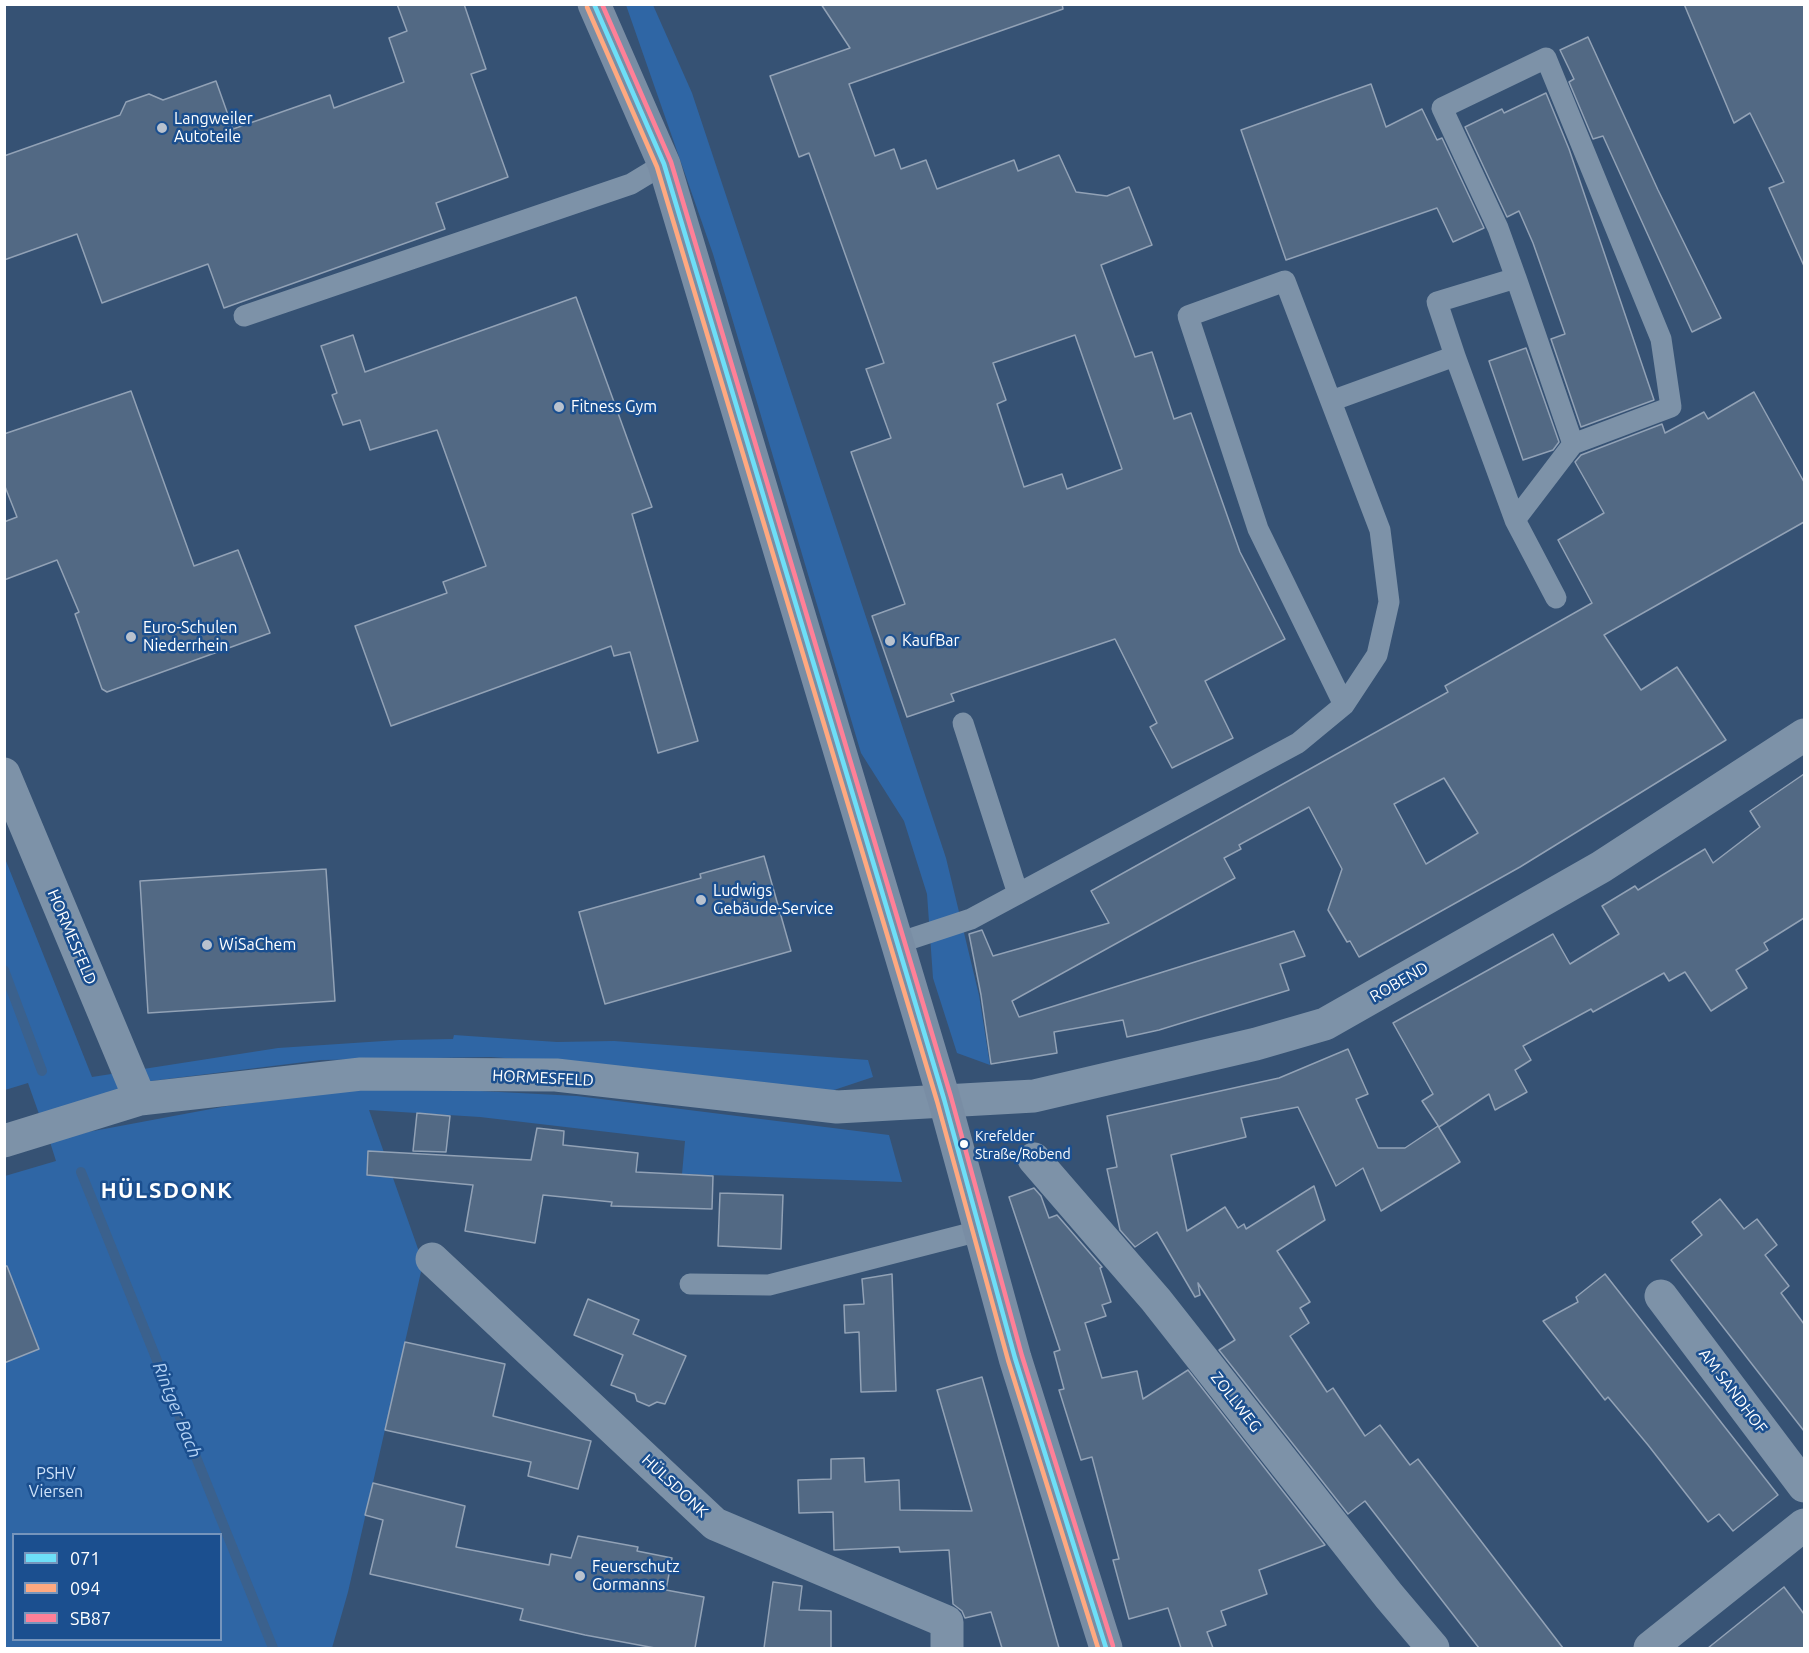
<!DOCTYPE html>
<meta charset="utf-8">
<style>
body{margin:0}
#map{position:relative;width:1809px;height:1653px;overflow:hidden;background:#365274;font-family:Ubuntu,sans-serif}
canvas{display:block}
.frame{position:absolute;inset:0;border:6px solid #fff;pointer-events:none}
.legend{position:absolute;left:12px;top:1533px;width:210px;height:108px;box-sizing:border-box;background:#1b4f8f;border:2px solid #7695bc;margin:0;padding:8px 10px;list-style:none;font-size:18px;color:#fff}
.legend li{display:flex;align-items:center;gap:12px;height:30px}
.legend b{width:30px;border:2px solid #7695bc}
</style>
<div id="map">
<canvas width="1809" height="1653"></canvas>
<div class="frame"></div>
<ul class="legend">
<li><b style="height:8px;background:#6ddff8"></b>071</li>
<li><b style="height:8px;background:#ffa980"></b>094</li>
<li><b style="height:8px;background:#ff8098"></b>SB87</li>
</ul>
</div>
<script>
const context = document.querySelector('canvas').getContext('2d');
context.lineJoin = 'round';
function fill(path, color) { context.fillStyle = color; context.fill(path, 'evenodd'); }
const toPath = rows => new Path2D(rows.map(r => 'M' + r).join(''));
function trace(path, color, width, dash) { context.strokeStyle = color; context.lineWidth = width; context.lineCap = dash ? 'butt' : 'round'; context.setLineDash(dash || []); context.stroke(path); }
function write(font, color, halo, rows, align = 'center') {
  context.font = font + ' Ubuntu,sans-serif'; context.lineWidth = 5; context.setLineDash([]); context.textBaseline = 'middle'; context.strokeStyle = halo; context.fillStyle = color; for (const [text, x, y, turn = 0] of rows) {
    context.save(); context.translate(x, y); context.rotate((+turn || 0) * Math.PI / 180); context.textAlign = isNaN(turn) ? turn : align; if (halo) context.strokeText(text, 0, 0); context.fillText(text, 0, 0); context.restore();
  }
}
const green = toPath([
 [626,5,653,5,692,93,946,858,979,995,990,1065,957,1053,933,978,927,894,904,821,861,753,713,254],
 [4,856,92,1077,278,1048,399,1040,453,1039,454,1035,557,1042,614,1041,868,1060,873,1077,831,1091,629,1067,491,1057,321,1060,151,1081,39,1114,28,1083,5,1090],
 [383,1086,577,1096,889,1135,902,1182,682,1174,685,1141,480,1117,369,1110,423,1263,348,1592,332,1648,5,1648,5,1176,56,1161,50,1142,88,1132,227,1106],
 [14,1534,220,1534,220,1640,14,1640]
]);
const stream = toPath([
 [4,970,42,1071],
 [81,1172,273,1648]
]);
const building = toPath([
 [397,4,464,4,486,69,471,74,508,177,436,203,445,229,224,308,208,264,102,303,77,234,4,260,4,156,120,115,126,102,149,94,163,100,216,81,233,129,330,95,334,108,404,82,389,38,407,31,397,4],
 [821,4,1062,4,1063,9,849,84,875,156,894,149,901,169,926,160,937,189,1014,160,1018,171,1059,155,1076,192,1107,196,1129,187,1152,245,1101,265,1135,357,1152,352,1174,419,1191,413,1240,552,1285,639,1205,681,1233,738,1172,768,1150,727,1157,723,1115,639,951,694,954,701,907,717,872,616,905,604,851,452,891,438,866,369,884,363,809,153,799,157,770,76,850,48,821,4],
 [1075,335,1122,469,1067,489,1062,474,1024,487,997,404,1006,400,993,363,1075,335],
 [1684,4,1804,4,1804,266,1769,188,1784,182,1750,113,1734,123,1684,4],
 [1588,37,1658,190,1721,318,1692,332,1603,136,1593,139,1569,82,1574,79,1560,50,1588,37],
 [1371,84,1386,127,1422,109,1437,140,1442,138,1484,228,1453,242,1437,208,1286,260,1241,130,1371,84],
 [1546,93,1569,149,1654,400,1581,427,1551,339,1565,334,1533,243,1519,211,1507,217,1465,127,1502,109,1504,113,1546,93],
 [576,297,652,507,632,514,698,741,658,753,630,652,614,656,611,646,391,726,355,626,447,593,443,582,486,566,437,430,370,450,360,420,343,425,332,395,337,393,321,346,353,335,365,372,576,297],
 [1526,348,1559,442,1553,450,1523,460,1489,361,1526,348],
 [131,391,194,566,238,550,270,633,107,692,102,689,75,614,79,612,57,560,4,580,4,522,17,517,4,484,4,434,131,391],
 [1754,392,1804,482,1804,522,1604,635,1641,690,1677,667,1726,740,1520,867,1359,957,1350,941,1347,942,1328,910,1342,869,1309,807,1239,845,1241,849,1224,858,1235,878,1012,1001,1019,1017,1294,931,1305,956,1280,964,1289,990,1159,1030,1127,1037,1123,1020,1054,1032,1057,1053,991,1064,981,995,969,934,982,930,993,956,1109,923,1091,891,1448,692,1445,686,1592,603,1558,540,1604,513,1575,462,1581,455,1662,424,1665,433,1704,412,1708,419,1754,392],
 [1444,778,1478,833,1426,864,1394,804,1444,778],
 [1804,774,1804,918,1764,943,1768,950,1736,970,1747,988,1711,1011,1685,972,1669,981,1664,973,1593,1012,1591,1009,1523,1046,1531,1060,1515,1070,1527,1092,1495,1110,1489,1094,1439,1127,1422,1101,1433,1094,1393,1023,1553,934,1570,964,1619,934,1602,906,1635,886,1638,890,1705,849,1713,863,1760,827,1750,811,1804,774],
 [764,856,791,951,605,1004,579,912,701,878,700,874,764,856],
 [326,869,335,1001,148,1013,140,881,326,869],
 [1348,1049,1368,1094,1356,1099,1378,1148,1405,1148,1438,1126,1460,1162,1381,1211,1363,1168,1336,1186,1298,1107,1241,1118,1246,1137,1171,1155,1187,1231,1225,1207,1238,1228,1244,1224,1246,1229,1314,1186,1325,1220,1277,1251,1310,1302,1300,1308,1309,1323,1290,1336,1327,1392,1333,1388,1365,1436,1380,1425,1410,1465,1418,1459,1563,1648,1479,1648,1365,1501,1348,1514,1219,1350,1235,1340,1198,1283,1200,1295,1195,1297,1157,1232,1135,1247,1120,1230,1107,1169,1117,1167,1107,1116,1279,1078,1348,1049],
 [417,1113,450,1116,446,1152,413,1151,417,1113],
 [537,1128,564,1131,563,1145,638,1153,636,1172,713,1176,712,1209,611,1206,612,1202,543,1195,535,1243,465,1231,473,1185,367,1175,368,1151,531,1160,537,1128],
 [1034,1188,1041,1196,1049,1218,1057,1215,1102,1267,1100,1268,1111,1302,1102,1305,1106,1316,1085,1323,1102,1378,1137,1371,1143,1399,1188,1370,1325,1545,1259,1570,1267,1594,1221,1611,1226,1625,1207,1632,1213,1648,1181,1648,1168,1608,1129,1619,1113,1560,1119,1559,1092,1457,1081,1460,1059,1390,1064,1389,1054,1352,1060,1350,1009,1197,1034,1188],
 [720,1193,783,1195,781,1249,718,1246,720,1193],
 [1720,1199,1744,1229,1757,1219,1777,1245,1765,1255,1789,1286,1781,1293,1804,1324,1804,1431,1671,1260,1702,1235,1692,1222,1720,1199],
 [4,1266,7,1266,39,1349,4,1363,4,1266],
 [892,1274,896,1391,861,1392,859,1332,845,1333,844,1305,864,1304,862,1279,892,1274],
 [1605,1274,1778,1495,1733,1531,1719,1514,1708,1522,1648,1445,1608,1397,1605,1400,1543,1321,1578,1302,1576,1297,1605,1274],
 [588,1299,639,1320,633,1334,686,1356,665,1404,657,1402,649,1406,637,1401,635,1394,611,1385,623,1355,574,1335,588,1299],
 [405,1342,505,1364,493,1416,591,1441,578,1489,528,1476,531,1462,385,1430,405,1342],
 [982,1377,1038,1574,1059,1648,1002,1648,991,1612,965,1618,962,1611,953,1604,949,1550,900,1552,899,1547,834,1550,833,1512,799,1513,798,1480,831,1479,831,1459,864,1458,865,1482,899,1480,900,1510,972,1511,937,1390,982,1377],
 [373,1483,465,1506,456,1547,549,1565,551,1554,571,1558,578,1536,638,1547,637,1551,672,1558,666,1590,704,1597,695,1648,655,1648,585,1635,520,1620,523,1609,370,1574,383,1520,365,1515,373,1483],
 [773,1582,802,1586,799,1610,831,1611,831,1648,764,1648,773,1582],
 [1784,1587,1804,1614,1804,1648,1708,1648,1784,1587]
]);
const service = toPath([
 [244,316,631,184,664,164],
 [1455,356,1437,302,1516,278,1498,228,1442,108,1546,58,1661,339,1671,407,1573,444,1516,278],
 [1331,401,1455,356,1515,520,1556,598],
 [1515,520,1573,444],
 [963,723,1018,894],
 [898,943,971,919,1298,743,1344,705,1377,655,1389,602,1380,530,1285,281,1188,316,1258,529,1344,705],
 [690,1284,769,1285,979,1231]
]);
const minor = toPath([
 [4,774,140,1099],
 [4,1141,140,1099,361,1074,556,1075,837,1107,1034,1096,1256,1044,1325,1024,1601,867,1804,735],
 [1034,1159,1156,1300,1389,1596,1433,1648],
 [432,1259,715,1524,947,1622,947,1648],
 [1661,1296,1804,1486],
 [1650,1648,1804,1525]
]);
const secondary = toPath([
 [594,4,664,164,944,1099,1015,1358,1106,1648]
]);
const bus1 = toPath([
 [594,4,664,164,944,1099,1015,1358,1106,1648]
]);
const bus2 = toPath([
 [587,7,657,167,937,1101,1008,1360,1098,1648]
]);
const bus3 = toPath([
 [602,4,671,162,951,1097,1022,1356,1113,1646]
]);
const markers = [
 [162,128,6,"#b9c2ce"],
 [559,407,6,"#b9c2ce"],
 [131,637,6,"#b9c2ce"],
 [890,641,6,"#b9c2ce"],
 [701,900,6,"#b9c2ce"],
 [207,945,6,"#b9c2ce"],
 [964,1144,5,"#fff"],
 [580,1576,6,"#b9c2ce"]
];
const busNames = [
 ["Krefelder",975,1136],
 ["Straße/Robend",975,1154]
];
const poiNames = [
 ["Langweiler",174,119],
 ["Autoteile",174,137],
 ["Fitness Gym",571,407],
 ["Euro-Schulen",143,628],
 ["Niederrhein",143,646],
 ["KaufBar",902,641],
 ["Ludwigs",713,891],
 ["Gebäude-Service",713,909],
 ["WiSaChem",219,945],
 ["Feuerschutz",592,1567],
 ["Gormanns",592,1585]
];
const streetNames = [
 ["HORMESFELD",72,937,67],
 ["ROBEND",1399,982,-30],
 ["HORMESFELD",543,1078,3],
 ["AM SANDHOF",1733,1391,53],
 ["ZOLLWEG",1236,1402,52],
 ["HÜLSDONK",675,1486,43]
];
const parkNames = [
 ["PSHV",56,1474],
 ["Viersen",56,1492]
];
const waterNames = [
 ["Rintger Bach",177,1410,68]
];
const districtNames = [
 ["HÜLSDONK",167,1191]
];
fill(green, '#2f66a5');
trace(stream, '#3b618d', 10);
fill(building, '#526984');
trace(building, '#92a2b6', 1.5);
trace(service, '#7d92a8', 21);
trace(minor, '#7d92a8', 33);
trace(secondary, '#798da4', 33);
trace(bus1, '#6ddff8', 4.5);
trace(bus2, '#ffa980', 4.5);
trace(bus3, '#ff8098', 4.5);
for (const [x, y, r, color] of markers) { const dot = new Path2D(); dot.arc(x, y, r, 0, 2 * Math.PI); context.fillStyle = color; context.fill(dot); trace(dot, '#1b4f8f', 2); }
write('14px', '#fff', '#1b4f8f', busNames, 'left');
write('16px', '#fff', '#1b4f8f', poiNames, 'left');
write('16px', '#fff', '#1b4f8f', streetNames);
write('16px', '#cfe3fa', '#1b4f8f', parkNames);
write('italic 18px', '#b5d3f5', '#1b4f8f', waterNames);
context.letterSpacing = '1.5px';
write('bold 22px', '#fff', '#1b4f8f', districtNames);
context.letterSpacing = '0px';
</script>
